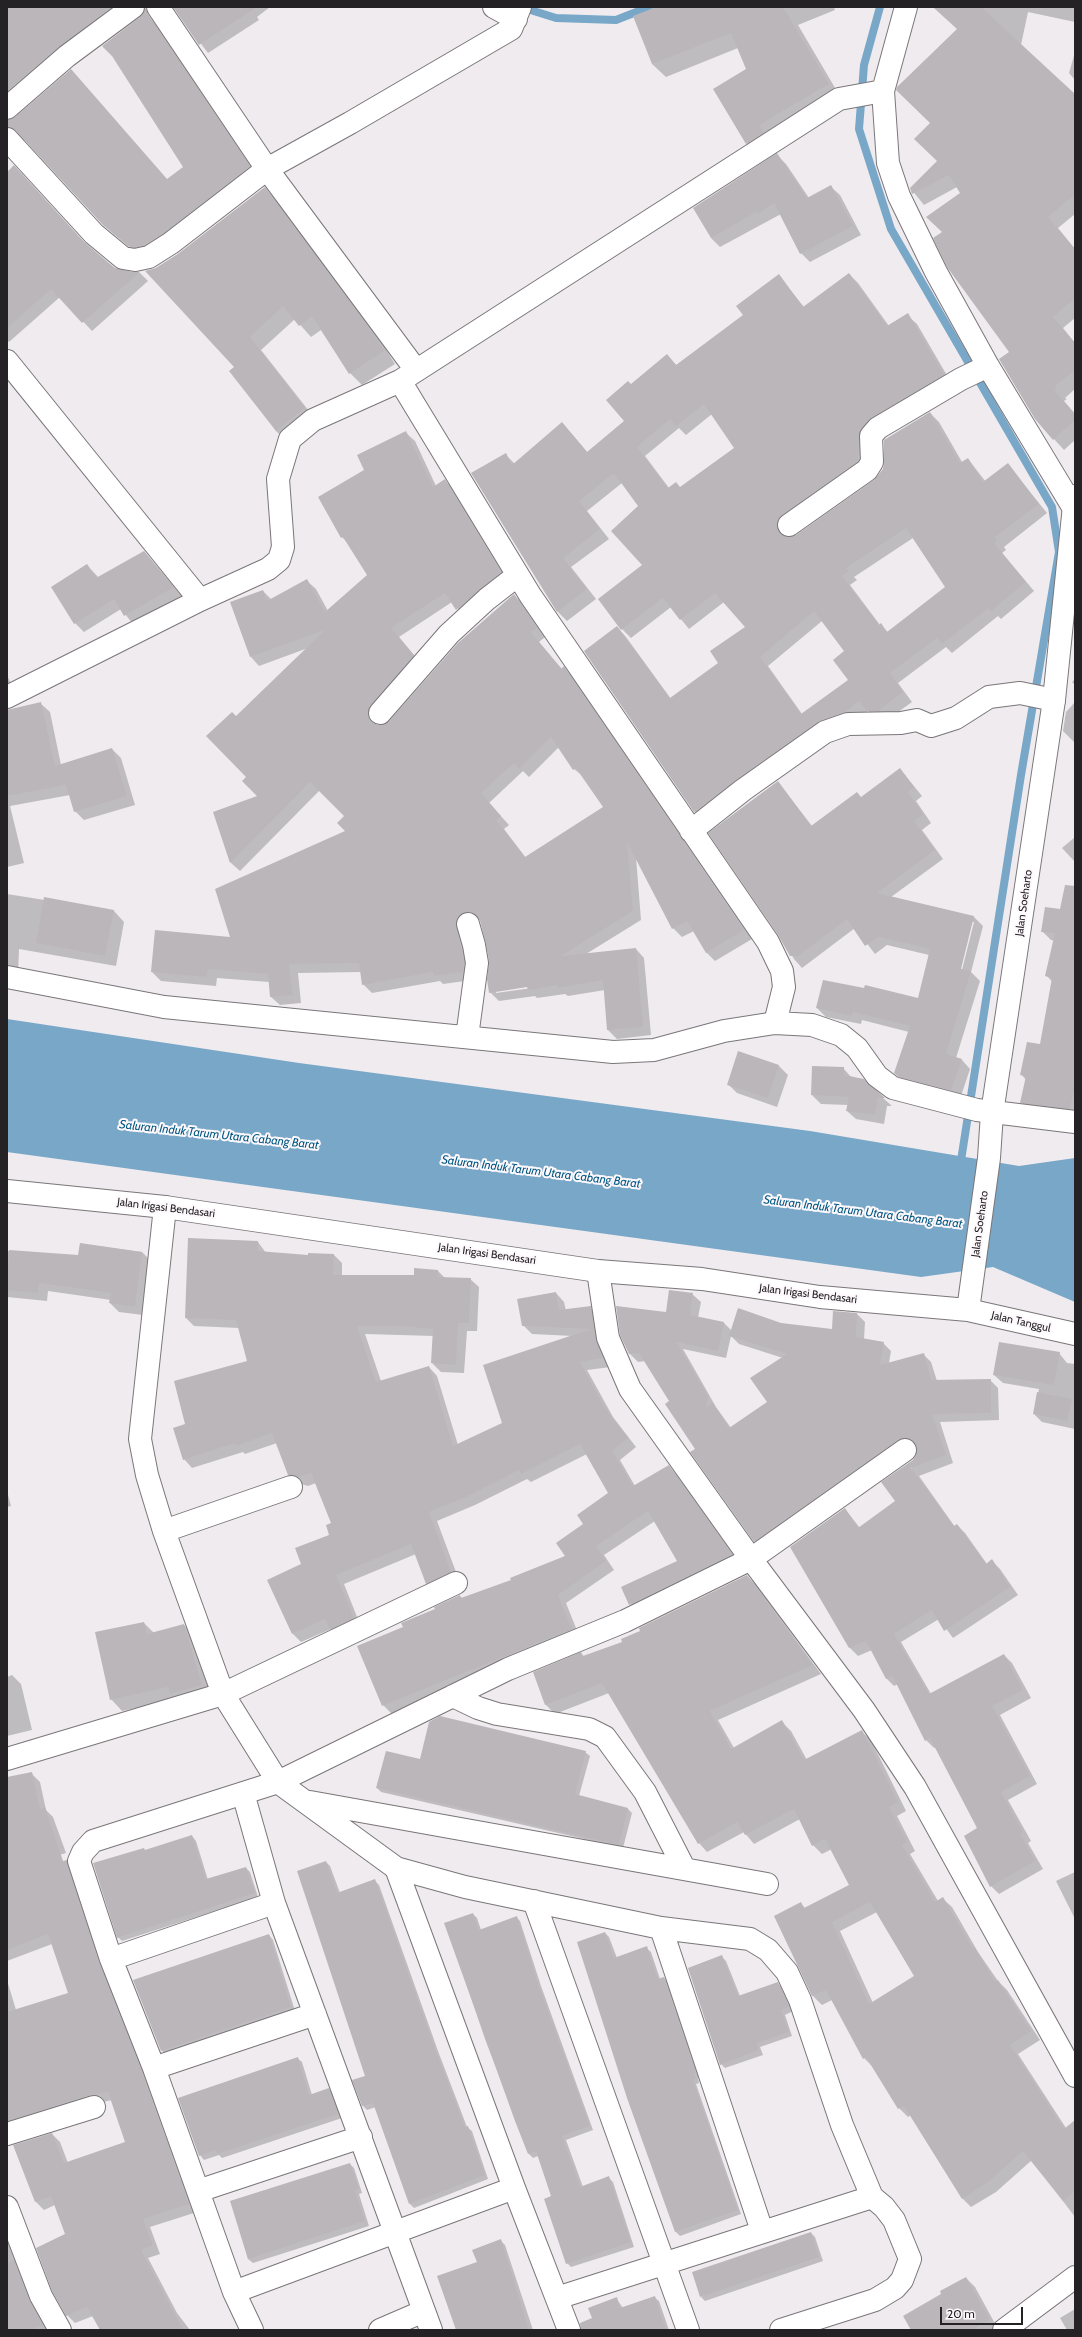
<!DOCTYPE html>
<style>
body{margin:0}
#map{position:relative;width:1082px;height:2337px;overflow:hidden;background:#efebef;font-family:Cabin,sans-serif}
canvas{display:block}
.frame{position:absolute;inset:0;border:8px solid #242224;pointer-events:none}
.scale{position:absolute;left:940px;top:2307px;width:83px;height:18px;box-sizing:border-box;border:2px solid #242224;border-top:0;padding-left:5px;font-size:12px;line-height:14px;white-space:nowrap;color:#242224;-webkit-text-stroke:3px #fdf8fc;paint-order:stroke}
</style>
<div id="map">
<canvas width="1082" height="2337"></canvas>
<div class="frame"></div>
<div class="scale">20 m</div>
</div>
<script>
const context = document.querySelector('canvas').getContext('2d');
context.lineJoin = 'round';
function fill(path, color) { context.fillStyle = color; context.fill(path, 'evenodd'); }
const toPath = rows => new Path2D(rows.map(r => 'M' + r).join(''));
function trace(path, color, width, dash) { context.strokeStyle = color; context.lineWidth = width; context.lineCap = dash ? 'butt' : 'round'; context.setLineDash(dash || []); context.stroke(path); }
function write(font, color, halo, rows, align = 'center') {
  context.font = font + ' Cabin,sans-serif'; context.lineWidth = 4; context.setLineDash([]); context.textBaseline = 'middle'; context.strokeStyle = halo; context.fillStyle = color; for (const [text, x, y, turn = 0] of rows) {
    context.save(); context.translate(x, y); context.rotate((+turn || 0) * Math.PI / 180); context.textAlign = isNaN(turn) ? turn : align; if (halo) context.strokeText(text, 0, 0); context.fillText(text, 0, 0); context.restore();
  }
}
const water = toPath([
 [7,1019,299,1063,810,1131,1019,1166,1075,1158,1075,1302,993,1267,921,1277,7,1152]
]);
const shadow = toPath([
 [7,7,122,7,18,102,7,91],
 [173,7,270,7,257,17,259,20,208,53],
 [659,7,834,7,835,10,798,25,841,98,760,157,747,143,747,70,738,48,666,77,652,64],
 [933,7,1075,7,1075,22,1028,12,1021,45,1075,96,1075,214,1058,228,1075,249,1075,318,1063,328,1075,343,1075,389,1065,398,1067,399,1064,401,1075,414,1075,440,1064,450,1054,439,1011,353,943,233,961,193,957,187,924,205,911,189,939,161,931,123,958,29],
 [150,18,161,30,261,178,141,257,103,224,27,141,19,138,7,126,7,121,16,118,71,70,167,180,185,167],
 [1075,52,1075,80,1069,73],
 [777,155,786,164,809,198,831,187,840,195,861,235,810,262,801,253,781,214,720,247,711,238],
 [7,173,115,269,133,273,140,273,148,281,92,331,60,297,9,342,7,340],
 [264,188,276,200,379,338,395,364,362,385,350,373,321,330,311,337,295,319,261,350,316,420,288,443,276,431,236,367,156,268,178,254],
 [849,274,858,283,889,326,907,315,917,324,952,384,878,429,867,470,791,524,786,537,797,536,875,481,930,413,939,422,962,462,968,459,986,482,1008,465,1047,513,1004,547,1006,550,1002,553,1034,591,1001,619,998,616,952,653,946,647,898,683,912,702,887,720,877,720,868,711,704,821,695,812,585,652,617,627,626,637,671,699,720,664,746,627,724,602,689,629,671,607,631,638,622,629,644,565,640,506,622,483,587,511,609,539,571,567,596,599,567,621,558,612,472,473,505,454,515,464,571,433,588,453,626,421,631,385,667,355,677,366,744,315,779,276,804,307],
 [712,414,735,448,680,488,669,488,645,456,679,428,686,435],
 [913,538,947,588,888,632,880,625,850,585,857,580,854,577],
 [822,621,845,652,849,680,802,714,768,666],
 [406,433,415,441,436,486,445,481,454,489,509,581,466,618,452,602,399,637,422,665,379,714,376,726,390,722,514,595,523,604,545,637,539,642,562,669,564,668,572,676,752,939,715,961,706,952,694,931,682,937,673,928,636,857,641,920,586,954,636,949,644,958,651,1035,617,1039,608,1030,605,990,568,996,565,994,537,998,535,996,499,1001,490,992,490,961,480,920,468,924,472,980,443,984,440,981,372,993,363,984,361,972,298,973,301,1003,280,1005,271,997,269,982,217,978,216,986,161,981,152,972,231,938,347,831,346,816,320,790,240,871,231,863,214,813,259,797,247,777,236,717,308,648,259,666,251,657,231,603,263,591,272,600,307,581,316,589,328,611,368,575,350,545,342,537,365,470],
 [559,747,574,769,584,777,605,808,526,858,504,829,509,825,489,803,523,771,529,777],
 [532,986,532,988,496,993,496,991],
 [144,552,182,596,133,624,121,609,84,632,75,623,87,565,99,578],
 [7,675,15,693,7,698],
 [1075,679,1075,685,1072,682],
 [1075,702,1075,743,1063,731,1066,712],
 [40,703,50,712,61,765,112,749,121,758,135,805,84,820,75,811,70,795,10,806,24,863,7,867,7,710],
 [900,769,922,796,916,801,931,823,922,830,943,859,891,897,974,917,983,926,971,972,980,981,956,1058,962,1060,970,1069,960,1099,904,1082,895,1073,909,1032,862,1020,861,1024,826,1017,817,1008,919,999,929,955,887,945,875,954,855,928,802,968,794,959,779,934,778,782,812,826,862,798],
 [972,922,974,922,961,974,959,974],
 [1075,837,1075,862,1062,848],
 [7,894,114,911,124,922,116,966,19,949,18,975,7,980],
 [1075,912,1075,989,1055,985,1047,976,1054,941,1051,940,1042,931],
 [1075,1012,1075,1117,1030,1111,1021,1102,1026,1080,1021,1074,1040,1046],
 [739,1053,779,1066,788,1075,777,1107,737,1093,728,1084],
 [843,1068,852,1078,863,1080,892,1106,887,1106,884,1124,856,1119,847,1111,848,1105,821,1104,812,1095],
 [258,1242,266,1253,309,1256,334,1255,342,1263,342,1276,415,1276,438,1271,445,1278,470,1279,479,1287,477,1331,467,1331,464,1373,441,1372,432,1363,434,1336,365,1334,381,1381,429,1367,437,1376,458,1445,503,1424,573,1336,532,1334,523,1325,556,1293,564,1302,566,1311,590,1307,599,1316,611,1367,587,1370,613,1417,636,1447,620,1460,635,1486,668,1466,677,1475,740,1563,638,1613,630,1605,679,1562,655,1521,604,1555,614,1570,566,1603,580,1638,392,1714,383,1705,404,1627,460,1596,463,1599,512,1581,566,1556,584,1524,610,1493,587,1454,531,1482,527,1479,475,1505,437,1521,459,1580,435,1592,427,1583,416,1554,344,1584,361,1627,339,1637,331,1629,301,1642,293,1634,268,1581,302,1565,331,1535,333,1524,316,1483,308,1486,298,1483,289,1474,277,1443,245,1454,243,1452,192,1468,184,1459,186,1425,248,1362,239,1328,194,1326,186,1318],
 [80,1244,142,1252,151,1261,143,1315,119,1312,110,1303,111,1300,48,1291,47,1301,7,1297,7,1251,79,1256],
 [692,1294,701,1302,698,1318,724,1323,732,1331,780,1324,833,1330,857,1314,865,1322,864,1339,883,1343,891,1351,889,1363,923,1354,931,1362,937,1381,990,1380,998,1388,999,1420,940,1422,953,1463,919,1476,955,1527,957,1525,965,1533,987,1564,992,1561,1000,1569,1018,1595,953,1638,939,1619,901,1642,931,1694,1004,1655,1012,1663,1031,1698,1000,1715,1037,1784,1008,1800,1031,1841,1028,1843,1043,1869,999,1894,991,1886,978,1829,936,1747,934,1748,926,1740,898,1684,894,1686,886,1678,872,1650,858,1656,850,1648,791,1547,845,1509,860,1528,896,1501,918,1455,917,1447,906,1448,763,1549,755,1541,696,1449,671,1401,646,1361,638,1362,630,1354,667,1313],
 [731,1336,739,1344,783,1358,768,1403,731,1428,716,1407,683,1349,726,1358],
 [1059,1353,1067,1363,1075,1364,1075,1429,1042,1422,1034,1414,1039,1389,1003,1383,994,1375],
 [7,1491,11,1506,7,1507],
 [747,1576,756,1585,821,1674,718,1720,734,1748,782,1722,791,1731,807,1760,862,1732,871,1740,906,1811,897,1816,915,1851,910,1854,938,1901,943,1899,952,1907,978,1952,998,1981,1007,1990,1040,2040,1018,2054,1066,2128,1075,2121,1075,2217,1032,2160,996,2192,971,2207,962,2198,911,2115,908,2117,899,2108,872,2066,864,2058,832,2000,822,2005,813,1996,775,1916,801,1904,806,1909,851,1885,832,1849,822,1854,813,1845,800,1819,754,1844,744,1832,707,1852,699,1843,609,1693,555,1714,546,1705,534,1673,581,1654,584,1656,624,1642],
 [877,1912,915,1977,873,2003,840,1931],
 [144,1623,154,1633,184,1625,196,1636,213,1697,177,1699,122,1711,111,1699],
 [12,1675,21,1684,32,1730,7,1736,7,1677],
 [585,1752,590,1756,579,1796,628,1809,632,1813,623,1848,381,1792,377,1788,420,1760],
 [31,1773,40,1782,46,1810,53,1817,66,1853,7,1871,7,1778],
 [192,1836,196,1841,208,1880,246,1868,250,1872,258,1897,122,1941,118,1937,146,1851],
 [326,1862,330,1866,340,1893,375,1881,379,1885,438,2051,467,2127,472,2131,488,2179,414,2208,410,2204,376,2107,367,2110,363,2106,354,2081,366,2076],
 [1075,1872,1075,1919,1056,1881],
 [70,1875,78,1884,197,2212,150,2227,160,2254,148,2258,177,2313,190,2330,101,2330,93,2316,75,2323,67,2315,66,2235,55,2205,44,2210,36,2202,52,2134,60,2142,68,2163,126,2142,112,2100,7,2124,7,1980,16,2010,69,1994,52,1944,7,1961,7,1899],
 [473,1914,477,1918,481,1930,516,1917,520,1921,541,1986,593,2130,566,2140,583,2187,609,2178,613,2182,634,2247,571,2267,567,2263,552,2197,538,2156,533,2158,529,2154,485,2039,446,1923],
 [605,1933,609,1937,617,1958,646,1948,651,1952,660,1979,664,1978,668,1982,700,2077,698,2078,699,2083,696,2084,741,2214,680,2236,676,2232,628,2098],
 [269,1935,273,1940,295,2011,166,2054,161,2050],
 [722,1957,726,1961,740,1996,777,1983,782,1987,793,2011,785,2015,792,2036,760,2047,763,2055,725,2068,721,2064],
 [297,2058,302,2062,312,2095,328,2089,333,2093,342,2118,222,2158,219,2155,204,2160,200,2155],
 [350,2164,354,2168,362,2193,359,2194,369,2226,253,2263,248,2259,231,2201],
 [7,2231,47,2330,7,2330],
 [811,2233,815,2237,823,2261,705,2301,701,2297],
 [501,2241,505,2245,533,2330,457,2330],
 [966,2278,975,2287,998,2329,912,2330,942,2294],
 [654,2297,659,2301,669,2330,596,2330,616,2298,623,2308],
 [1075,2309,1075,2330,1067,2330,1060,2318]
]);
const stream = toPath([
 [521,7,556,18,616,20,649,7],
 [880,7,864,65,859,129,891,229,1052,507,1059,552,1021,775,960,1167]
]);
const building = toPath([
 [7,7,112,7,59,47,7,91],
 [145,7,148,14,250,166,164,233,144,245,135,247,128,246,103,225,16,131,7,127,7,120,15,117,71,69,167,179,183,167,112,56,102,46,140,17],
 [173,7,257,7,199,45],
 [656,7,783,7,829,84,759,125,764,133,746,144,713,89,746,69,731,33,652,64,633,16],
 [933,7,981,7,1075,94,1075,194,1048,217,1075,249,1075,298,1053,317,1075,343,1075,370,1055,386,1057,388,1054,390,1075,414,1075,420,1053,440,1035,419,999,359,1009,352,947,267,933,238,942,232,926,217,960,193,949,175,912,194,910,188,937,161,914,139,930,123,896,90,897,87,957,29],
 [777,153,807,198,831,185,853,226,800,254,774,203,758,214,756,212,711,238,693,208],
 [14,165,86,244,115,268,133,272,140,272,82,323,51,289,7,328,7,172],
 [265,187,367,325,384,351,349,374,312,316,299,326,283,306,250,337,305,408,276,431,229,371,234,367,145,271,156,268,178,254],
 [849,273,887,326,908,313,944,375,869,420,862,428,859,436,858,461,782,515,778,520,779,532,784,536,796,535,874,480,883,469,884,462,884,440,930,412,960,463,968,458,983,482,1008,463,1039,504,995,537,997,541,994,543,1026,582,991,611,989,608,942,644,937,638,890,673,903,692,878,711,867,711,859,701,845,712,818,722,736,780,694,812,584,651,617,626,670,698,718,663,710,651,745,627,715,593,680,620,663,598,621,630,598,599,642,565,611,531,638,506,614,473,579,501,600,529,563,558,587,589,557,612,471,473,506,453,512,465,562,422,587,452,624,421,606,400,628,381,631,384,667,354,676,365,743,315,736,306,779,274,803,307],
 [704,404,734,448,680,487,676,482,668,488,637,447,670,419,676,426],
 [906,528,945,587,887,632,881,623,879,625,842,576,849,571,846,568],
 [814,611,844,651,833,660,848,680,801,714,760,657],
 [406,431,433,487,445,479,501,572,456,610,445,593,391,628,414,655,371,705,368,711,368,717,372,723,378,725,389,721,458,643,514,594,537,628,531,632,561,669,564,666,744,930,706,953,687,921,672,929,627,842,633,911,561,956,636,948,643,1027,607,1030,603,980,558,988,557,985,528,990,527,987,489,993,487,979,489,961,486,942,480,920,476,915,471,912,459,915,456,921,464,963,463,972,434,976,433,972,362,985,359,963,289,964,293,995,270,997,268,974,208,969,207,977,151,972,155,930,230,937,215,889,345,831,337,823,344,816,310,782,230,863,213,812,257,796,242,781,246,777,206,736,232,712,236,716,325,630,250,657,230,602,263,590,267,601,307,579,325,612,367,575,343,537,341,538,318,497,364,470,357,455],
 [551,737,573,770,576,768,603,807,525,857,496,820,501,816,481,793,514,763,519,769],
 [144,551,174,587,124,616,114,599,74,624,51,587,87,564,96,578],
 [41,702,55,766,112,748,127,796,74,812,66,785,7,796,7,710],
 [900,768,914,787,908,792,923,814,914,821,935,850,877,893,974,916,961,969,971,971,946,1054,962,1059,951,1090,899,1077,894,1073,910,1026,853,1012,852,1016,816,1008,823,980,864,988,865,985,918,998,930,949,878,937,865,946,847,919,798,956,790,956,778,935,708,833,778,781,811,826,857,792,861,797],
 [1065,885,1075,886,1075,1086,1070,1109,1020,1103,1026,1076,1020,1075,1027,1042,1040,1044,1052,978,1045,976,1055,933,1041,932,1045,907,1060,909],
 [44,897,114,910,105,956,36,943],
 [738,1051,779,1065,768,1098,727,1085],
 [812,1066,844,1067,844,1075,864,1079,885,1098,878,1098,875,1115,846,1111,849,1097,811,1095],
 [188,1238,258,1241,258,1251,308,1255,308,1253,334,1254,333,1275,414,1275,414,1268,438,1270,438,1277,471,1278,469,1323,458,1323,456,1365,431,1363,433,1329,399,1326,357,1326,376,1382,429,1366,453,1446,502,1423,483,1365,591,1329,522,1326,517,1299,556,1292,559,1310,591,1306,596,1340,603,1358,580,1362,604,1407,628,1438,612,1451,633,1486,669,1465,732,1554,629,1605,621,1587,677,1561,648,1511,596,1546,606,1561,558,1595,572,1629,382,1706,357,1646,403,1627,401,1623,435,1609,434,1607,460,1595,461,1598,511,1580,510,1578,565,1556,556,1543,583,1524,577,1515,608,1493,580,1444,521,1474,519,1470,466,1497,429,1512,451,1572,426,1584,411,1544,336,1575,354,1618,330,1629,325,1619,292,1634,267,1580,301,1564,295,1548,329,1535,326,1525,331,1523,311,1473,299,1477,288,1475,272,1433,236,1446,235,1443,183,1460,173,1428,185,1424,174,1381,247,1361,236,1320,185,1318],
 [80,1243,142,1252,135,1307,109,1303,111,1293,39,1283,38,1293,7,1290,9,1250,78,1255],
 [669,1290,693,1293,690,1315,724,1322,718,1351,676,1342,708,1396,706,1408,713,1403,729,1428,767,1402,750,1378,787,1354,729,1336,738,1308,781,1323,832,1329,833,1311,857,1313,856,1337,884,1342,880,1365,924,1353,931,1380,991,1379,991,1413,932,1414,946,1455,911,1468,954,1526,957,1524,986,1564,992,1559,1010,1587,944,1631,932,1610,894,1634,929,1694,1004,1654,1023,1690,992,1706,1030,1776,1001,1792,1023,1832,1020,1834,1035,1861,990,1887,964,1836,977,1828,930,1738,925,1741,892,1675,886,1679,866,1641,849,1648,790,1547,845,1508,858,1528,895,1501,881,1482,913,1460,916,1455,915,1443,910,1439,898,1440,754,1542,690,1452,695,1449,665,1404,669,1401,639,1353,629,1354,620,1335,616,1306,666,1312],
 [999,1342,1060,1352,1054,1385,993,1375],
 [1037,1392,1072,1399,1067,1421,1033,1414],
 [747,1575,813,1665,710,1711,731,1749,782,1720,804,1760,862,1730,898,1802,889,1807,907,1842,902,1845,935,1902,943,1897,973,1949,975,1948,995,1982,998,1980,1031,2031,1010,2045,1064,2129,1075,2120,1075,2191,1063,2201,1023,2151,987,2183,962,2199,904,2106,898,2109,866,2057,863,2059,826,1990,812,1996,774,1916,801,1902,804,1908,849,1885,825,1839,812,1846,794,1809,745,1835,737,1822,698,1844,602,1683,545,1705,533,1672,581,1652,583,1656,622,1642,621,1639,640,1631,639,1628],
 [870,1902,914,1976,869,2004,832,1922],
 [144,1622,147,1634,184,1624,202,1685,170,1694,168,1687,110,1700,95,1632],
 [440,1716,586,1751,575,1794,628,1808,619,1845,376,1788,386,1751,420,1759,429,1722],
 [32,1772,40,1809,45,1807,63,1861,67,1860,99,1963,142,2072,189,2204,143,2219,153,2245,141,2250,183,2330,100,2330,87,2307,66,2316,52,2291,36,2248,65,2234,51,2196,35,2202,13,2145,52,2133,64,2163,125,2142,108,2092,90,2095,7,2121,7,2012,68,1993,48,1934,7,1950,7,1777],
 [192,1835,206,1879,246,1867,255,1893,117,1938,93,1863,144,1848,145,1850],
 [326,1861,337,1893,375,1879,434,2046,465,2127,468,2126,485,2175,409,2204,373,2103,362,2106,352,2080,365,2076,297,1871],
 [473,1913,479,1930,517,1916,537,1981,590,2126,562,2136,580,2187,609,2176,631,2242,566,2264,544,2199,551,2196,536,2151,528,2154,515,2121,444,1923],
 [605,1932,614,1958,647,1946,658,1979,664,1977,696,2073,694,2074,696,2078,693,2080,738,2210,675,2232,627,2098,577,1942],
 [269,1934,291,2007,161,2051,133,1980],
 [722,1955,738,1996,778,1982,789,2007,781,2010,789,2032,757,2043,759,2050,720,2065,688,1968],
 [298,2057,309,2095,329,2088,338,2114,217,2154,216,2150,199,2156,178,2098],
 [350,2163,359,2189,355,2190,365,2221,248,2259,230,2201],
 [811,2232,819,2257,700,2297,692,2272],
 [501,2239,529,2330,456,2330,437,2276,477,2262,472,2250],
 [14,2260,29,2300,43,2325,31,2330,7,2330,7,2263],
 [966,2277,990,2320,972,2330,911,2330,903,2316,941,2294,940,2291],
 [655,2296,666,2330,581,2330,580,2323,592,2318,588,2308,617,2297,620,2308]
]);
const minor = toPath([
 [158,7,267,169,416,370],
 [494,7,516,19],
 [906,7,883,91,888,163,899,196,936,272,988,366,1073,507],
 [7,108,67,56,133,7],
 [7,139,94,234,123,258,135,260,149,257,171,243,267,169,350,123,511,29,520,7],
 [7,361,200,600],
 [400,381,530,595,768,942,782,971,784,987,775,1023],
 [789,525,867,470,872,462,871,436,878,428,961,379,988,366],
 [7,697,200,600,268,569,279,560,283,547,278,479,290,439,313,420,400,381,839,99,883,91],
 [380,713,449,634,487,599,518,575],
 [691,831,743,790,825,732,848,724,901,723,917,720,931,726,956,718,989,697,1020,693,1054,700],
 [7,977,164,1007,613,1052,654,1050,724,1031,775,1023,812,1025,841,1035,857,1048,877,1076,893,1088,977,1110,1075,1122],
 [467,1037,477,963,474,945,468,924],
 [165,1207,140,1439,147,1475,164,1531,223,1694,278,1782,396,1868,465,1887,661,1928,750,1939,768,1950,787,1972,800,2000,842,2125,872,2197,884,2207,894,2220,910,2259,902,2280,895,2288,875,2300,781,2330],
 [598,1271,608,1338,630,1389,751,1559,864,1710,915,1787,1075,2076],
 [164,1531,291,1487],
 [453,1696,478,1708,497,1714,589,1729,605,1737,645,1792,684,1868],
 [7,1759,223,1694,456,1583],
 [243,1793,274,1903,431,2330],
 [310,1802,767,1884],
 [396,1868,514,2188,569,2330],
 [534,1901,688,2330],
 [661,1928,762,2231],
 [111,1959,274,1903],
 [154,2068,315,2014],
 [7,2134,94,2107],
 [198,2191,361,2137],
 [7,2207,41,2296,60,2330],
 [234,2292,514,2188],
 [557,2298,872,2197],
 [252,2330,234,2292,154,2068,111,1959,79,1861,83,1852,93,1841,278,1782,508,1669,625,1621,751,1559,905,1450],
 [380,2330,424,2311],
 [1004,2330,1075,2277]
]);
const tertiary = toPath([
 [7,1191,165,1207,598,1271,702,1279,820,1297,968,1310,1075,1334],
 [968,1310,989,1158,992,1113,1054,700,1075,496]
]);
const streetNames = [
 ["Jalan Soeharto",1024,903,-82],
 ["Jalan Irigasi Bendasari",166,1208,7],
 ["Jalan Soeharto",980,1224,-82],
 ["Jalan Irigasi Bendasari",487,1254,8],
 ["Jalan Irigasi Bendasari",808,1294,7],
 ["Jalan Tanggul",1021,1322,13]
];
const waterNames = [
 ["Saluran Induk Tarum Utara Cabang Barat",219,1135,6],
 ["Saluran Induk Tarum Utara Cabang Barat",541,1172,7],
 ["Saluran Induk Tarum Utara Cabang Barat",863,1212,7]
];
fill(water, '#78a7c8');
fill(shadow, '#0003');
trace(stream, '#78a7c8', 8);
fill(building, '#bab6ba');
trace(minor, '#7a7679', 24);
trace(tertiary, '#7a7679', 24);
trace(minor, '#fff', 22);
trace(tertiary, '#fff', 22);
write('11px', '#242224', '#fdf8fc', streetNames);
write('italic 12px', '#005782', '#fdf8fc', waterNames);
</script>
